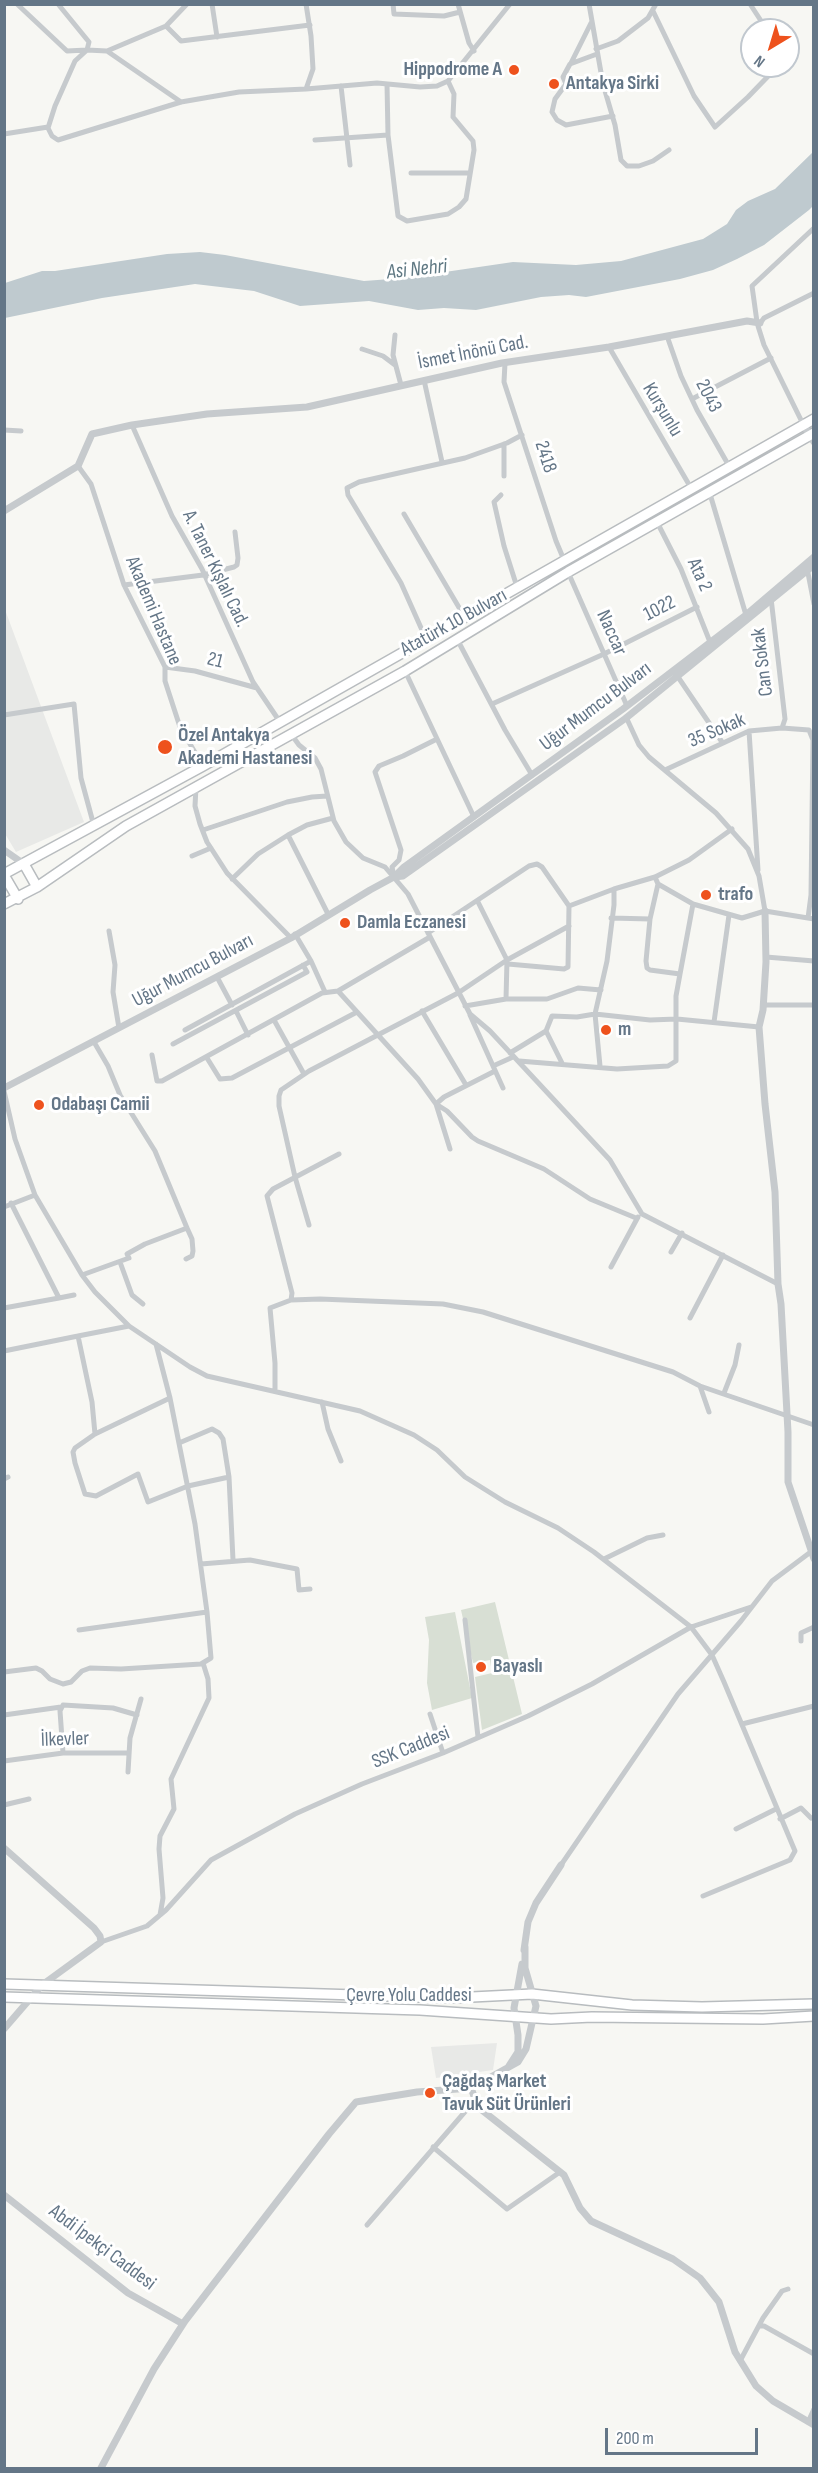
<!DOCTYPE html>
<meta charset="utf-8">
<style>
body{margin:0}
#map{position:relative;width:818px;height:2473px;overflow:hidden;background:#f7f7f3;font-family:"Sofia Sans Condensed",sans-serif}
canvas{display:block}
.frame{position:absolute;inset:0;border:6px solid #647687;pointer-events:none}
.north{position:absolute;left:740px;top:18px;width:60px;height:60px;box-sizing:border-box;background:#fff;border:2px solid #c1c8cf;border-radius:50%;rotate:218deg;font-size:16px;font-weight:700;line-height:24px;text-align:center;color:#647687}
.north::after{content:'';display:block;margin:auto;width:21px;height:27px;background:#ee521d;clip-path:polygon(50% 0,100% 100%,50% 72%,0 100%)}
.scale{position:absolute;left:605px;top:2428px;width:153px;height:27px;box-sizing:border-box;border:3px solid #647687;border-top:0;padding-left:8px;font-size:18px;line-height:21px;white-space:nowrap;color:#647687;-webkit-text-stroke:4px #fff;paint-order:stroke}
</style>
<div id="map">
<canvas width="818" height="2473"></canvas>
<div class="frame"></div>
<div class="north">N</div>
<div class="scale">200 m</div>
</div>
<script>
const context = document.querySelector('canvas').getContext('2d');
context.lineJoin = 'round';
function fill(path, color) { context.fillStyle = color; context.fill(path, 'evenodd'); }
const toPath = rows => new Path2D(rows.map(r => 'M' + r).join(''));
function trace(path, color, width, dash) { context.strokeStyle = color; context.lineWidth = width; context.lineCap = dash ? 'butt' : 'round'; context.setLineDash(dash || []); context.stroke(path); }
function write(font, color, halo, rows, align = 'center') {
  context.font = font + ' "Sofia Sans Condensed",sans-serif'; context.lineWidth = 6; context.setLineDash([]); context.textBaseline = 'middle'; context.strokeStyle = halo; context.fillStyle = color; for (const [text, x, y, turn = 0] of rows) {
    context.save(); context.translate(x, y); context.rotate((+turn || 0) * Math.PI / 180); context.textAlign = isNaN(turn) ? turn : align; if (halo) context.strokeText(text, 0, 0); context.fillText(text, 0, 0); context.restore();
  }
}
const built = toPath([
 [4,607,84,822,16,852,4,832],
 [497,2043,493,2070,436,2078,431,2047]
]);
const green = toPath([
 [495,1602,522,1714,482,1730,475,1677,492,1673,490,1660,473,1663,461,1610],
 [455,1612,472,1698,432,1710,427,1683,429,1640,425,1617]
]);
const water = toPath([
 [813,152,813,206,809,210,764,245,737,259,713,270,680,279,586,297,569,295,541,297,476,310,444,308,418,310,369,301,300,306,254,291,195,284,102,298,5,318,5,283,42,271,55,271,167,254,200,252,225,255,364,281,404,278,513,262,576,265,621,261,703,239,727,224,736,210,748,201,775,189]
]);
const minor = toPath([
 [17,4,67,51,87,50,89,42,58,4],
 [212,4,217,37],
 [306,4,311,36,313,69,306,89,377,83,420,87,437,86,448,81,510,4],
 [393,4,394,14,444,16,460,12],
 [458,4,469,43,474,51],
 [589,4,603,84,615,125,621,160,627,166,639,166,653,161,669,150],
 [750,4,767,30],
 [653,11,694,96,715,127,748,97,778,66],
 [166,26,181,41,310,25],
 [596,49,618,41,648,18,656,4],
 [107,51,166,26,187,4],
 [597,54,570,64,563,77,566,84,555,99,552,112,557,120,566,125,613,116],
 [571,63,591,23],
 [387,84,388,135,398,216,407,221,448,214,459,207,466,199,474,150,473,141,453,117,454,94,448,81],
 [341,86,350,165],
 [181,102,107,51,87,50,75,61,55,106,48,128,52,136,58,140,181,102,239,92,306,89],
 [4,134,48,127],
 [315,140,388,135],
 [411,173,470,173],
 [757,322,752,286,814,228],
 [395,335,393,355,401,385],
 [667,336,681,376,697,410,729,466],
 [609,347,691,488],
 [362,349,383,356,395,365],
 [505,363,504,382,556,541,564,560],
 [424,380,442,462],
 [692,399,771,358],
 [803,424,764,345,758,326,764,318,814,293],
 [132,425,172,516,202,569,253,682,280,722],
 [4,430,21,431],
 [504,444,504,476],
 [78,466,91,484,124,585,165,667,165,681,180,727,203,766],
 [710,494,746,615],
 [501,495,494,502,504,546,517,587],
 [404,514,464,616],
 [657,522,681,569,710,642],
 [807,568,814,604],
 [568,572,627,706],
 [124,585,203,575,234,567,237,565,238,558,235,532],
 [771,598,785,719,782,728],
 [426,639,401,583,348,495,347,488,359,482,465,458,507,443,522,435],
 [457,639,505,730,532,775],
 [165,667,195,671,257,688],
 [405,671,474,817],
 [676,674,722,742],
 [492,704,604,654,697,607],
 [4,715,74,704,81,778,94,826],
 [626,717,639,745,649,757,716,813,748,849,759,876,765,911],
 [749,731,758,870],
 [291,734,299,745,315,758,321,769,334,821,346,842,363,858,385,867,408,894,470,1014,490,1031,610,1160,642,1214,778,1284],
 [665,770,749,731,782,728,809,730,813,740,811,895,808,918],
 [196,787,195,806,200,824,207,842,227,873,291,938],
 [203,830,287,802,312,797,327,796],
 [288,835,328,914],
 [192,856,211,848],
 [394,876,392,867,399,860,401,850,375,772,379,766,403,756,437,739],
 [232,879,258,854,288,835,307,825,333,818],
 [658,884,693,904,680,974],
 [478,902,507,960,506,999],
 [693,904,742,918,765,911,814,919],
 [611,918,650,919],
 [109,931,115,965,113,992,119,1028],
 [428,933,529,866,537,864,542,867,569,906,614,889,655,877,689,860,732,829],
 [295,934,311,961,325,992],
 [766,957,814,961],
 [508,964,564,969,568,967,569,906],
 [217,977,232,1005],
 [338,991,430,937],
 [763,1005,814,1005],
 [465,1006,506,999,547,999,578,988,601,990],
 [236,1011,248,1035],
 [422,1011,466,1085],
 [470,1015,503,1088],
 [274,1020,304,1074],
 [714,1022,729,915],
 [185,1030,311,961],
 [546,1031,562,1063],
 [173,1044,307,972,303,965],
 [510,1053,546,1031,552,1016,577,1017,595,1014,650,1020,677,1019,759,1027],
 [152,1055,157,1081,162,1081,322,993,338,991,418,1079,436,1104,447,1111,472,1137,478,1141,544,1169,590,1199,636,1218],
 [207,1058,220,1079,232,1078,357,1012],
 [519,1061,617,1069,668,1066,676,1061,676,996,680,974,650,970,647,968,646,961,650,919,658,884,655,877],
 [493,1066,513,1057],
 [600,1066,595,1014,607,961,614,905,614,889],
 [4,1091,15,1139,35,1195,82,1275,95,1292,129,1326,190,1367,207,1376,360,1411,414,1435,437,1450,465,1477,505,1502,558,1528,594,1552,691,1627,712,1655,724,1682,795,1851,790,1860,703,1896],
 [450,1149,436,1104,444,1097,495,1071],
 [4,1207,35,1195],
 [309,1225,295,1177,279,1106,279,1096,281,1090,309,1071,458,993,507,960,569,926],
 [671,1252,682,1233],
 [186,1259,192,1256,193,1251,192,1239,187,1228],
 [120,1262,132,1295,143,1304],
 [611,1267,638,1217],
 [82,1275,129,1258,127,1254,145,1244,187,1228,155,1151,120,1095,108,1066,94,1042],
 [59,1298,74,1295],
 [291,1300,292,1293,267,1196,273,1189,339,1154],
 [4,1308,59,1298,11,1203],
 [690,1318,723,1255],
 [4,1351,78,1336],
 [700,1386,709,1412],
 [275,1391,275,1363,270,1308,291,1300,320,1299,443,1304,483,1312,673,1372,700,1386,814,1425],
 [724,1393,735,1365,739,1345],
 [170,1398,95,1434,75,1448,73,1452,75,1463,85,1494,96,1496,138,1474,148,1502,188,1486,229,1477],
 [322,1402,328,1429,341,1461],
 [95,1434,92,1402,78,1336,129,1326],
 [179,1443,212,1429,219,1433,223,1439,229,1477,233,1560],
 [4,1479,8,1477],
 [604,1559,647,1538,663,1535],
 [201,1564,250,1560,297,1569,299,1590,310,1589],
 [465,1620,478,1737],
 [79,1630,207,1612],
 [801,1641,801,1633,814,1627],
 [4,1672,36,1668,42,1671,50,1679,63,1684,71,1682,82,1671,90,1668,121,1669,201,1664,211,1658,207,1612,195,1524,170,1398,156,1344],
 [430,1714,443,1753],
 [4,1715,61,1707],
 [742,1724,814,1706],
 [63,1753,60,1711,63,1705,113,1708,137,1715],
 [4,1761,63,1753,127,1753],
 [128,1772,130,1738,141,1699],
 [4,1805,29,1799],
 [780,1819,801,1808,811,1818],
 [736,1829,776,1809],
 [561,1865,678,1694,741,1621,772,1581,812,1551],
 [160,1915,163,1898,159,1849,160,1836,174,1809,171,1779,209,1698,208,1679,203,1663],
 [101,1942,147,1926,166,1910,211,1860,295,1814,362,1784,443,1753,528,1716,592,1684,691,1627,751,1607],
 [433,2147,507,2209,560,2172],
 [367,2225,476,2099],
 [759,2326,764,2326,814,2354],
 [740,2361,763,2318,782,2291,788,2289],
 [808,2422,814,2409]
]);
const tertiary = toPath([
 [803,424,814,442],
 [4,511,78,466,92,434,132,425,207,414,307,407,502,363,609,347,747,321,760,323],
 [4,850,24,864],
 [394,877,404,867,623,709,746,615,814,557],
 [765,911,766,962,763,1010,759,1027,765,1104,775,1192,778,1284,781,1304,788,1432,788,1482,814,1559],
 [4,1088,291,938,370,890,394,877,403,876,626,718,814,565],
 [4,1848,94,1928,100,1936,101,1942,42,1985,4,2029],
 [524,1950,528,1922,536,1903,561,1865],
 [509,2066,518,2052,518,2035,514,2008,522,1964],
 [471,2088,478,2107,564,2175,580,2208,591,2221,673,2259,700,2278,719,2302,735,2352,756,2386,773,2401,814,2425],
 [4,2195,128,2293,183,2324],
 [101,2468,154,2369,185,2321,329,2134,356,2102,417,2092,471,2088,518,2062,526,2049,536,2006,525,1968,525,1947]
]);
const trunk = toPath([
 [24,864,37,887],
 [4,874,203,766,814,419],
 [4,875,18,899],
 [4,904,37,887,126,826,405,671,568,572,814,433],
 [4,1984,452,1998,532,1994,632,2005,702,2007,814,2004],
 [4,1997,420,2010,551,2019,592,2017,763,2019,814,2016]
]);
const markers = [
 [514,70,6,"#ee521d"],
 [554,84,6,"#ee521d"],
 [165,747,8,"#ee521d"],
 [706,895,6,"#ee521d"],
 [345,923,6,"#ee521d"],
 [606,1030,6,"#ee521d"],
 [39,1105,6,"#ee521d"],
 [481,1667,6,"#ee521d"],
 [430,2093,6,"#ee521d"]
];
const poiNames = [
 ["Hippodrome A",502,70,"right"],
 ["Antakya Sirki",566,84],
 ["Özel Antakya",178,736],
 ["Akademi Hastanesi",178,759],
 ["trafo",718,895],
 ["Damla Eczanesi",357,923],
 ["m",618,1030],
 ["Odabaşı Camii",51,1105],
 ["Bayaslı",493,1667],
 ["Çağdaş Market",442,2082],
 ["Tavuk Süt Ürünleri",442,2105]
];
const streetNames = [
 ["İsmet İnönü Cad.",473,353,-11],
 ["2043",708,396,63],
 ["Kurşunlu",662,410,59],
 ["2418",545,457,72],
 ["A. Taner Kışlalı Cad.",215,569,64],
 ["Ata 2",699,575,66],
 ["1022",660,609,-27],
 ["Akademi Hastane",153,611,67],
 ["Atatürk 10 Bulvarı",454,623,-29],
 ["Naccar",611,633,66],
 ["21",215,661,14],
 ["Can Sokak",763,662,-97],
 ["Uğur Mumcu Bulvarı",596,707,-37],
 ["35 Sokak",717,731,-23],
 ["Uğur Mumcu Bulvarı",193,971,-28],
 ["İlkevler",65,1740,-2],
 ["SSK Caddesi",411,1748,-22],
 ["Çevre Yolu Caddesi",409,1996],
 ["Abdi İpekçi Caddesi",102,2248,37]
];
const waterNames = [
 ["Asi Nehri",417,270,-6]
];
fill(built, '#e8e9e7');
fill(green, '#d8dfd4');
fill(water, '#bfcacf');
trace(trunk, '#b8bcbf', 12);
trace(minor, '#c6cacd', 5);
trace(tertiary, '#c6cacd', 7);
trace(trunk, '#fff', 9);
for (const [x, y, r, color] of markers) { const dot = new Path2D(); dot.arc(x, y, r, 0, 2 * Math.PI); context.fillStyle = color; context.fill(dot); trace(dot, '#fff', 2); }
write('bold 20px', '#647687', '#fff', poiNames, 'left');
write('20px', '#647687', '#fff', streetNames);
write('italic 21px', '#5f7883', '#fff', waterNames);
</script>
